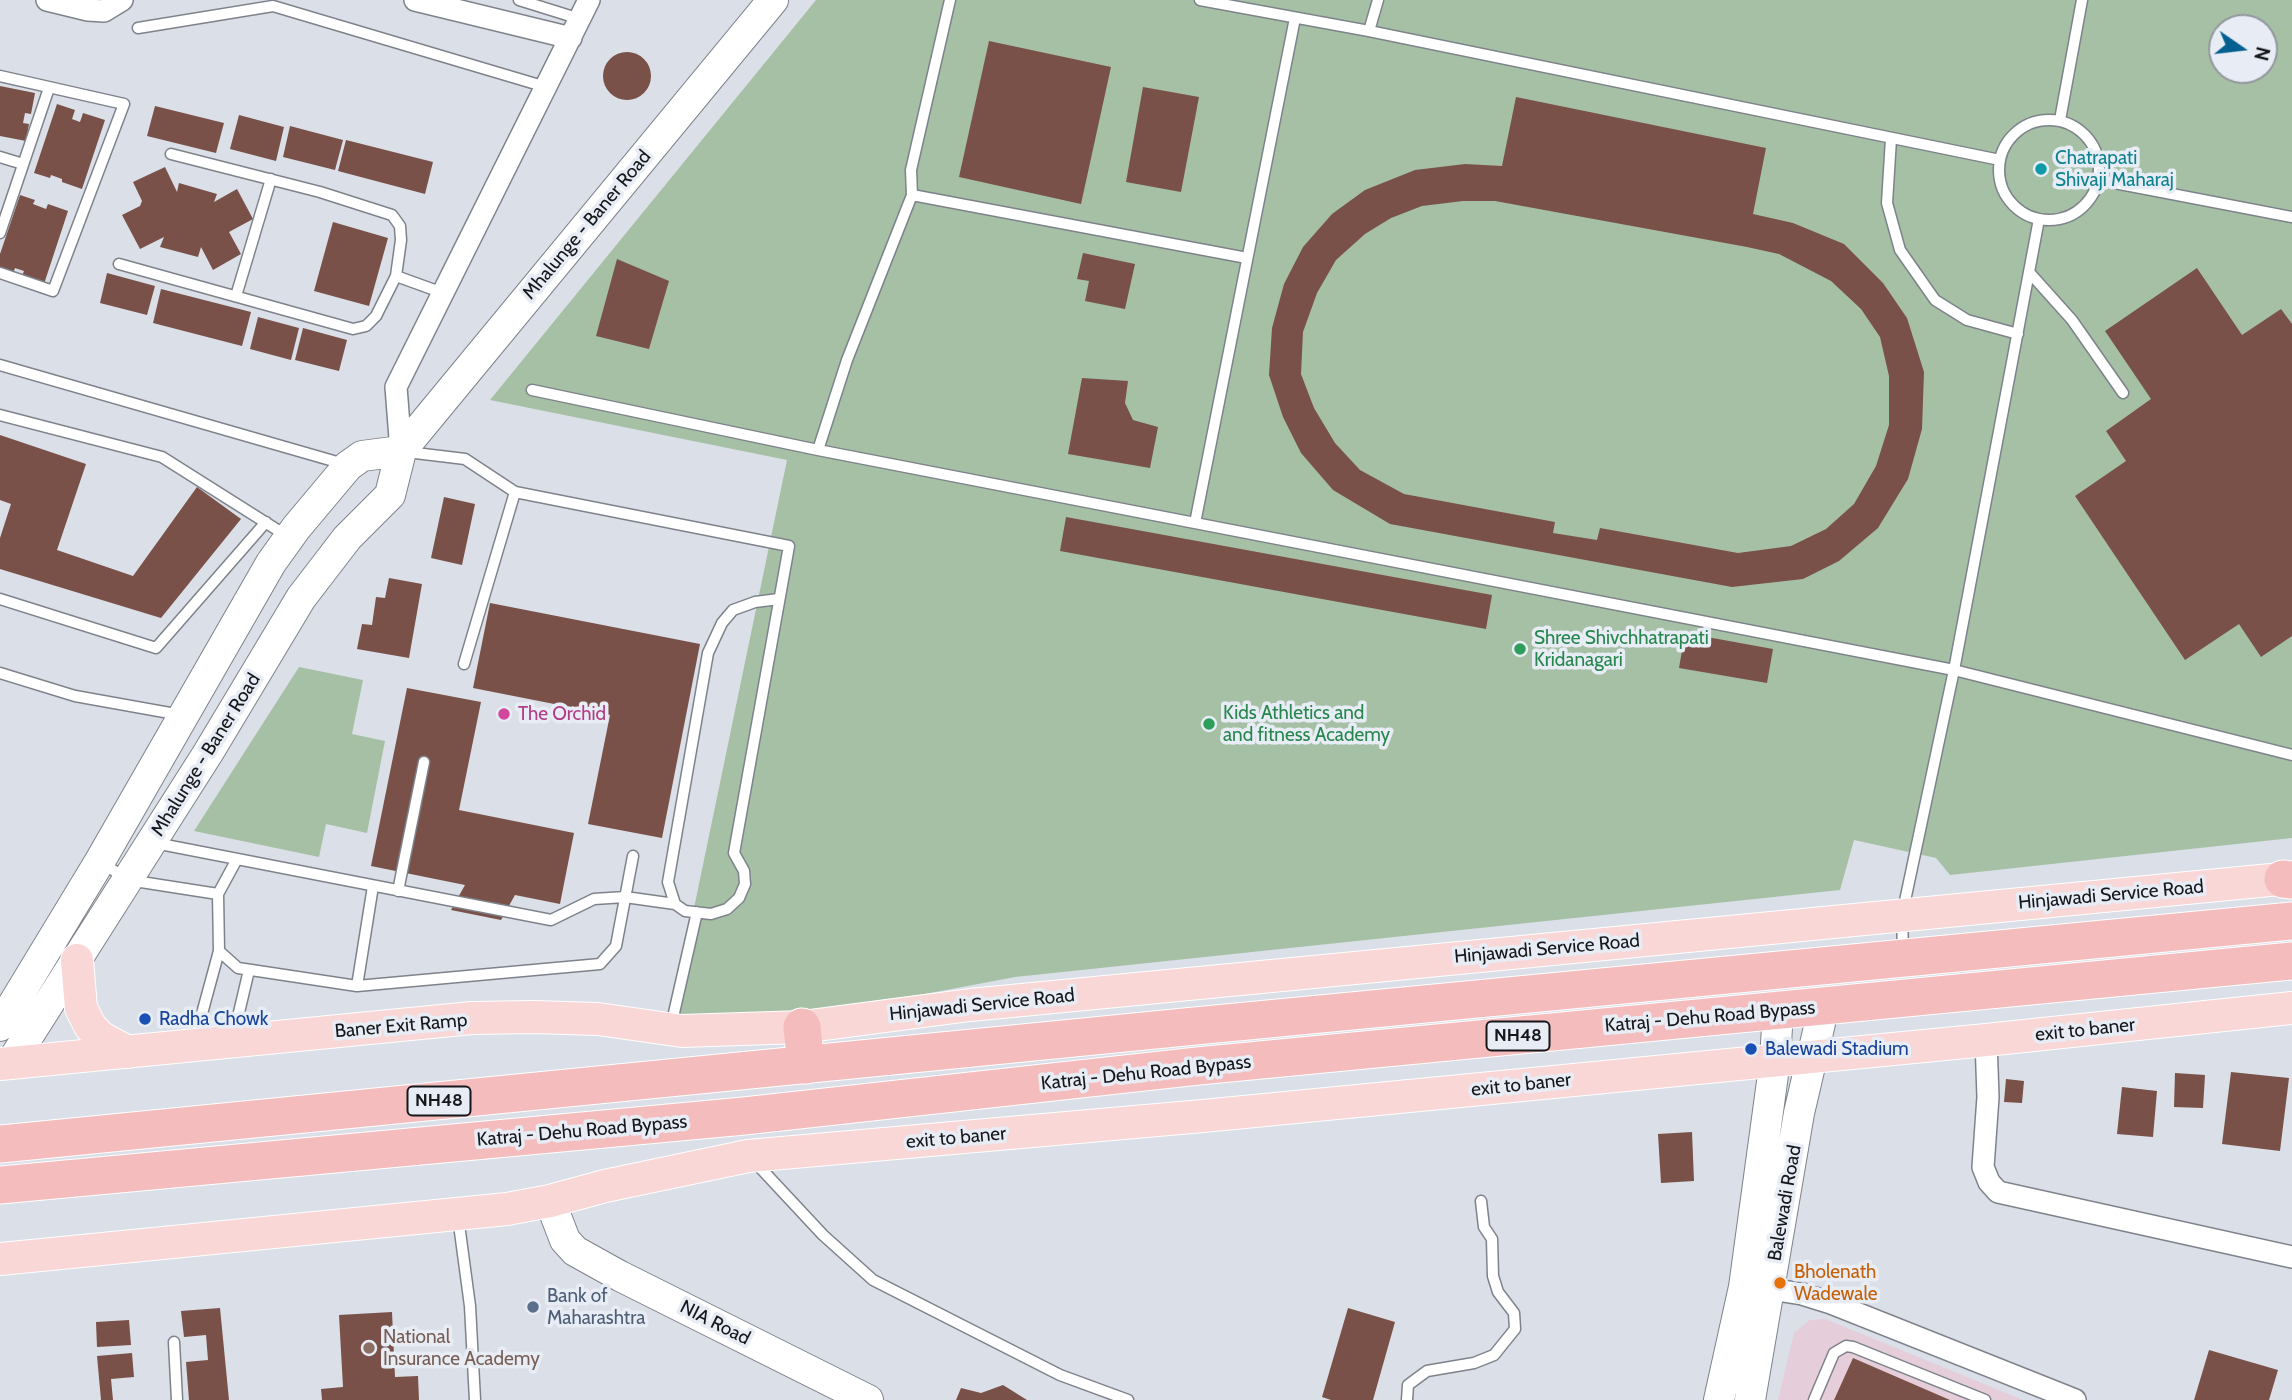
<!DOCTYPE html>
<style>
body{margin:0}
#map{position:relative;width:2292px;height:1400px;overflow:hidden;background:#dadfe8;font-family:Cabin,sans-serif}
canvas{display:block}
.north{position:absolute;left:2208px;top:14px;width:70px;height:70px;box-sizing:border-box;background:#e7ecf5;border:2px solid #93979d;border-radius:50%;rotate:104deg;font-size:19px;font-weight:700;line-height:28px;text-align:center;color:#15171a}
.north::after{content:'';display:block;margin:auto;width:24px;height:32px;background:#056091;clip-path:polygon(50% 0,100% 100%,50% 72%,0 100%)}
</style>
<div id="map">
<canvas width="2292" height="1400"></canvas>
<div class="north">N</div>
</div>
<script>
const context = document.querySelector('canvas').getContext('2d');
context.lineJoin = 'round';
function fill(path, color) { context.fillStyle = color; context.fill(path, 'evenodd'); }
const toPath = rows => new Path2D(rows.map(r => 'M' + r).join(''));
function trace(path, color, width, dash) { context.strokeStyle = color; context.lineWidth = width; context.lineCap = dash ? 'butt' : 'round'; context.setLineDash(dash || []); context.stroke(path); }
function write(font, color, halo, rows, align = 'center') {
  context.font = font + ' Cabin,sans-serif'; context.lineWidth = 7; context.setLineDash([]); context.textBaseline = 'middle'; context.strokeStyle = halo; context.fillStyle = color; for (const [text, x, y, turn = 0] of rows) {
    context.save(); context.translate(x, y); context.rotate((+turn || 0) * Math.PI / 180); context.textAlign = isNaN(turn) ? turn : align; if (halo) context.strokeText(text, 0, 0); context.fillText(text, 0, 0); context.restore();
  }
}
const commercial = toPath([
 [1825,1319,2023,1400,1778,1400,1794,1333,1810,1320]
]);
const green = toPath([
 [816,0,2292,0,2292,838,1950,875,1936,858,1854,840,1840,890,1015,977,925,994,746,1018,672,1014,787,460,490,400],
 [2222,28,2264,28,2264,70,2222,70],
 [299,667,363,680,352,734,385,741,367,833,326,824,319,857,194,831]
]);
const building = toPath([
 [989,41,1111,67,1081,204,959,177],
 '603 76a24 24 0 1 1 48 0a24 24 0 1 1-48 0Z',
 [0,86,35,93,31,114,25,113,23,123,29,124,26,141,0,136],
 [1143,87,1199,97,1181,192,1126,182],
 [1516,97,1766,148,1753,214,1793,223,1844,244,1883,283,1907,318,1924,372,1922,429,1908,479,1878,528,1839,561,1803,579,1732,587,1390,524,1333,490,1301,453,1283,417,1269,375,1272,328,1284,284,1303,247,1332,214,1365,190,1415,170,1465,164,1502,166],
 [1463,201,1495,201,1747,247,1779,254,1831,281,1861,309,1880,337,1889,376,1889,425,1876,466,1854,504,1826,529,1791,546,1738,553,1600,528,1597,540,1553,533,1555,522,1404,494,1360,470,1335,443,1314,408,1301,374,1303,332,1317,293,1336,260,1365,234,1391,218,1422,206],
 [57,104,75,110,72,119,80,122,83,113,105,120,82,189,62,182,62,179,51,175,50,178,34,173],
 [155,106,224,123,216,153,147,136],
 [239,115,284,127,276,161,230,149],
 [290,126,343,140,335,170,283,157],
 [346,140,433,162,425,194,338,171],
 [165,167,177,192,179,183,217,194,214,202,237,189,253,219,229,232,241,254,213,270,201,247,198,257,160,247,164,237,140,249,122,215,140,206,142,201,133,182],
 [20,195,35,200,33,204,46,209,48,204,68,211,44,284,22,276,24,271,15,268,13,274,0,269,0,254],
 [333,222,388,238,369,306,314,291],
 [1083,253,1135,264,1125,309,1085,301,1089,281,1077,279],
 [617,259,669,281,649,349,596,336],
 [2197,268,2242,335,2281,309,2292,324,2292,636,2261,657,2239,624,2185,660,2075,496,2126,461,2106,431,2151,399,2105,331],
 [107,273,155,286,147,315,100,303],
 [161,289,251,312,242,346,153,323],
 [258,317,299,328,291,360,250,349],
 [303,328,347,340,339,371,295,360],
 [1082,378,1128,381,1125,403,1133,420,1158,427,1150,468,1068,454],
 [0,435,86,464,57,550,133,576,197,487,241,519,161,618,0,569,0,538,11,504,0,500],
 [444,497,475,504,462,565,431,558],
 [1066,517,1492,595,1486,629,1060,551],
 [389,578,422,584,409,658,357,649,362,624,372,625,376,597,385,598],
 [490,603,700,644,662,838,588,824,610,715,473,688],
 [1685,633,1773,649,1767,683,1679,668],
 [407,688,481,702,459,810,574,833,560,904,515,895,501,920,451,910,465,885,371,866],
 [2231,1072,2289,1078,2280,1151,2222,1144],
 [2175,1073,2205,1075,2203,1108,2174,1107],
 [2006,1079,2024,1081,2022,1103,2004,1102],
 [2122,1087,2157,1091,2153,1137,2117,1134],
 [1692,1132,1694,1181,1661,1183,1658,1134],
 [220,1308,229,1400,189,1400,186,1362,208,1360,206,1335,184,1337,181,1311],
 [1348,1308,1395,1322,1373,1400,1331,1400,1322,1397],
 [392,1312,395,1377,418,1376,419,1400,322,1400,321,1389,343,1387,339,1315],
 [129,1320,131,1345,97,1347,96,1322],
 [2209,1350,2278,1370,2269,1400,2194,1400],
 [132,1353,134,1377,111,1379,113,1400,101,1400,97,1356],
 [1853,1358,1950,1400,1834,1400],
 [1003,1385,1027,1400,956,1400,961,1388,981,1393]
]);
const lane = toPath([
 [519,0,580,19],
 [1200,0,1369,31,2000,160],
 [138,28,273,6,546,87],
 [1369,31,1378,0],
 [0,76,124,104,53,291,0,273],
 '1999 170a50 50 0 1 1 100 0a50 50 0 1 1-100 0Z',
 [2060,120,2082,0],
 [1891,139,1887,203,1900,250,1935,300,1967,320,2018,334],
 [171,154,320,192,392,215,400,226,401,240,396,276],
 [0,157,23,164],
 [2099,180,2292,217],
 [912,195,1247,258],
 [0,233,49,88],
 [119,264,353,329,366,326,376,316,396,276,443,293],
 [2029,272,2072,320,2123,393],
 [236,296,271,179],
 [0,365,344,464],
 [532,390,818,450,1954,670,2292,755],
 [0,415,162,457,287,536],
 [818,450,847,360,912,195,911,170,950,0],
 [1195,523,1295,18],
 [0,599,156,648,266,522],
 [464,664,515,492],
 [0,673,75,696,181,715],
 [155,843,551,920,594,899,625,897,675,904,685,911,711,914,727,909,739,898,745,884,744,871,734,853,789,546,515,492,465,459,407,452],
 [237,859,218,894,219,951,238,968,357,986,600,964,616,946,633,856],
 [101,862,128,880,218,894],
 [398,891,424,762],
 [675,904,668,882,708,653,722,623,733,610,755,602,779,599],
 [1903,952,1902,915,1954,670,2039,219],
 [357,986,373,886],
 [671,1026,697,912],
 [233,1038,249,970],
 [194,1043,219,951],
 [753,1160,823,1235,873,1280,1060,1375,1128,1400],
 [458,1217,470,1306,475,1400],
 [174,1342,177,1400],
 [1407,1400,1408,1385,1427,1371,1474,1363,1494,1355,1515,1329,1514,1313,1498,1292,1493,1276,1492,1239,1484,1227,1481,1201],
 [1814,1400,1834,1353,1846,1346,1853,1347,1985,1400]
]);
const street = toPath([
 [47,0,88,10,104,11,122,0],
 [415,0,571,38],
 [401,451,396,387,589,0],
 [1986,1040,1988,1097,1983,1167,1989,1182,1998,1192,2292,1257],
 [1770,1289,1802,1294,1831,1303,2075,1400]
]);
const secondary = toPath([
 [0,1026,100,861,271,563,296,528,348,466,362,456,401,451],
 [11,1063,208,753,301,598,347,538,390,495,401,451,773,0],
 [550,1201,565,1240,575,1251,620,1276,868,1400],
 [1719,1400,1744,1287,1775,1060,1778,1011],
 [1750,1400,1799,1113,1824,1006]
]);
const primary = toPath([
 [77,960,81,1008,90,1026,100,1037,128,1052],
 [0,1064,472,1018,534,1017,598,1019,682,1031,802,1027,970,1005,2292,878],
 [0,1259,507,1209,550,1201,605,1186,748,1156,1203,1116,1986,1040,2292,1008]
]);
const highway = toPath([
 [2283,879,2292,880],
 [802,1027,806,1065],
 [0,1144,1195,1026,2292,921],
 [0,1185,744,1116,1198,1066,2292,961]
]);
const markers = [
 [2041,169,7,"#0f9aa8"],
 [1520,649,7,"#2e9e5b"],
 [504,714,7,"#d1479c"],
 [1209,724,7,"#2e9e5b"],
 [145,1019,7,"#1a4fb4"],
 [1751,1049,7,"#1a4fb4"],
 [1780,1283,7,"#e8710a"],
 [533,1307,7,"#5c6f8a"],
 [369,1348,7,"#8d6e63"]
];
const shields = [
 [1518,1036,63],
 [439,1101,63]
];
const shieldNames = [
 ["NH48",1518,1036],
 ["NH48",439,1101]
];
const cultureNames = [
 ["Chatrapati",2055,158],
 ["Shivaji Maharaj",2055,180]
];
const streetNames = [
 ["Mhalunge - Baner Road",587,225,-50],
 ["Mhalunge - Baner Road",206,755,-58],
 ["Hinjawadi Service Road",2111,895,-5],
 ["Hinjawadi Service Road",1547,949,-5],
 ["Hinjawadi Service Road",982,1005,-6],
 ["Katraj - Dehu Road Bypass",1710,1017,-5],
 ["Baner Exit Ramp",401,1026,-5],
 ["exit to baner",2085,1030,-6],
 ["Katraj - Dehu Road Bypass",1146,1073,-6],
 ["exit to baner",1521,1085,-6],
 ["Katraj - Dehu Road Bypass",582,1131,-5],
 ["exit to baner",956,1138,-5],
 ["Balewadi Road",1785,1203,-80],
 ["NIA Road",715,1323,27]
];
const leisureNames = [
 ["Shree Shivchhatrapati",1534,638],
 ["Kridanagari",1534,660],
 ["Kids Athletics and",1223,713],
 ["and fitness Academy",1223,735]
];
const hotelNames = [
 ["The Orchid",518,714]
];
const transitNames = [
 ["Radha Chowk",159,1019],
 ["Balewadi Stadium",1765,1049]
];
const foodNames = [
 ["Bholenath",1794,1272],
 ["Wadewale",1794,1294]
];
const serviceNames = [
 ["Bank of",547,1296],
 ["Maharashtra",547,1318]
];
const educationNames = [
 ["National",383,1337],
 ["Insurance Academy",383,1359]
];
fill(commercial, '#e5cdd9');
fill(green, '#a6c0a5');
fill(building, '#795148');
trace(lane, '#7e838b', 13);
trace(street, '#7e838b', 24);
trace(secondary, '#7e838b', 32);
trace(primary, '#fff', 34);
trace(highway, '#fff', 39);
trace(lane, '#fff', 10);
trace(street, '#fff', 21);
trace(secondary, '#fff', 30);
trace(primary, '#f9d7d7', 32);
trace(highway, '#f5bcbd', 37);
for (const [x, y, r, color] of markers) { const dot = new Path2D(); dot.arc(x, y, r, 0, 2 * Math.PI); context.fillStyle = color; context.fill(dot); trace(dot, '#e7ecf5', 2.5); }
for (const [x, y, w] of shields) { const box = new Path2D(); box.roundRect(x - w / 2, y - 14.5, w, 29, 5); context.fillStyle = '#e7ecf5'; context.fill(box); trace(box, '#15171a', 2); }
write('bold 18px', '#15171a', null, shieldNames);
write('19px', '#0d838f', '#e7ecf5', cultureNames, 'left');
write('19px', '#15171a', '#e7ecf5', streetNames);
write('19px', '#27864d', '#e7ecf5', leisureNames, 'left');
write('19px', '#b23c85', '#e7ecf5', hotelNames, 'left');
write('19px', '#164399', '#e7ecf5', transitNames, 'left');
write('19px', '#c56008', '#e7ecf5', foodNames, 'left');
write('19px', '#4e5e75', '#e7ecf5', serviceNames, 'left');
write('19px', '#785e54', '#e7ecf5', educationNames, 'left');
</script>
